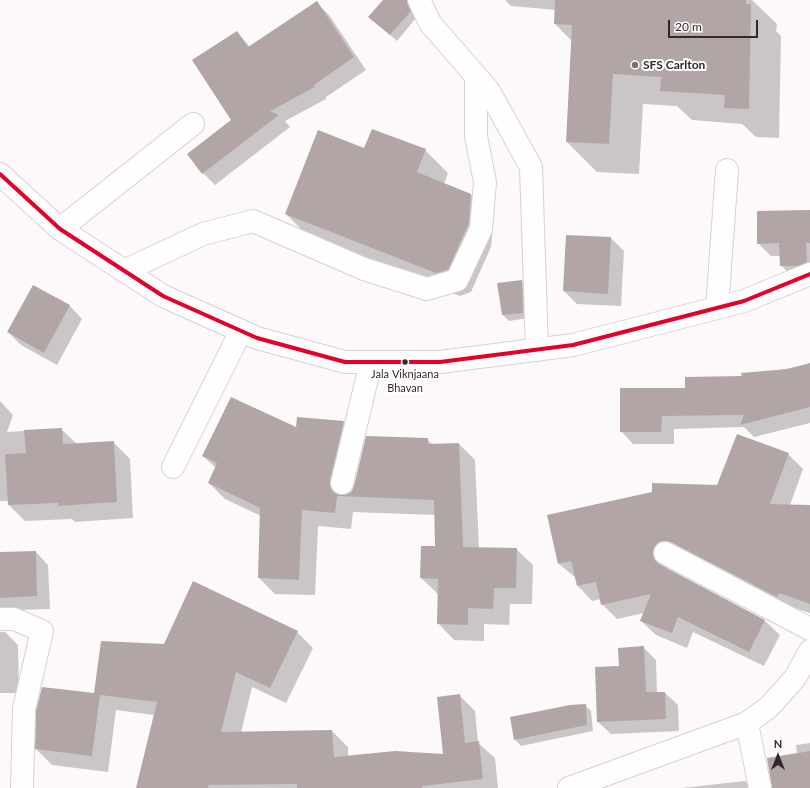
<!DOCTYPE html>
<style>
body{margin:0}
#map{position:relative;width:810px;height:788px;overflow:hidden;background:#fdf8fa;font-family:Lato,sans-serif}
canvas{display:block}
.north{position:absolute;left:758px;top:736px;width:40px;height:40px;-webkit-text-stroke:3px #fff;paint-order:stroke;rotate:0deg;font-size:11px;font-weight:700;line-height:16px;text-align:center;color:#34282b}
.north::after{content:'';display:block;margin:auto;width:14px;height:18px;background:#34282b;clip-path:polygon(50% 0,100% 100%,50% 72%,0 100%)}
.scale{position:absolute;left:668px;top:20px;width:90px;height:18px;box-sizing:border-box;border:2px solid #34282b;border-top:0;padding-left:5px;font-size:12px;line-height:14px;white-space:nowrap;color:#34282b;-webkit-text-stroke:3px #fff;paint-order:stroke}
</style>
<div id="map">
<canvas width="810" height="788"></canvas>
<div class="north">N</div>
<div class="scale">20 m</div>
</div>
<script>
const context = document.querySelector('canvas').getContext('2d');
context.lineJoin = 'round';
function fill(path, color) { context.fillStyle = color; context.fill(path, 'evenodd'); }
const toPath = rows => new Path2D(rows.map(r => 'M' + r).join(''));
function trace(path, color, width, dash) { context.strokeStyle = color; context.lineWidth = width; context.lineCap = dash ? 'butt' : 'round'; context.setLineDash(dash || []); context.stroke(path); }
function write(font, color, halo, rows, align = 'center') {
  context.font = font + ' Lato,sans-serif'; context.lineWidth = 4; context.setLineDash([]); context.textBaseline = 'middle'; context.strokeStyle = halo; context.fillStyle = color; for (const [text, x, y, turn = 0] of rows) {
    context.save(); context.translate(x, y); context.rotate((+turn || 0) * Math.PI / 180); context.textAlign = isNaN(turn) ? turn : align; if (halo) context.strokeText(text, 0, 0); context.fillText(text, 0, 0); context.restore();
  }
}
const shadow = toPath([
 [385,0,401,0,413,11,416,18,397,41,376,23],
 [505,0,752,0,777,24,776,31,781,36,779,138,756,137,742,124,692,120,677,106,643,104,639,174,597,172,567,142,572,41,555,24,556,10,511,6],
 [317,3,329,15,366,70,326,97,326,99,285,121,290,127,215,185,203,173,232,120,237,32,250,47],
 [364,149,425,150,448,173,444,184,471,195,494,217,491,247,471,292,460,296,309,237,286,214],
 [810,211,810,278,793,278,781,265,780,256,771,256,758,243],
 [611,238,624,251,621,306,577,304,564,291],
 [522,281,528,287,529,318,509,321,503,315,498,284],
 [34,286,70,306,82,319,57,365,21,345,8,332],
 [810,364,810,423,754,437,744,427,674,429,674,444,633,444,621,431,686,389],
 [0,401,13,415,7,432,61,429,77,444,113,442,130,459,133,518,75,522,72,519,25,521,9,505,9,501,0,501],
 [343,422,360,439,346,496,427,439,433,445,459,444,475,460,479,548,516,549,533,565,532,604,510,604,509,625,484,624,484,641,454,640,438,623,438,594,421,578,436,547,435,515,353,512,351,529,318,526,315,595,275,594,259,578,261,516,225,499,209,483,216,468,203,456,297,429],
 [788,454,803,469,790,505,810,506,810,613,794,608,792,612,669,562,667,569,765,621,780,635,764,666,693,632,687,648,656,635,641,621,644,613,617,619,602,604,601,599,592,601,578,586,576,578,559,564,718,486],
 [36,552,48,565,50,609,17,610,2,625,0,631,0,553],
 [0,632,5,632,18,645,19,693,0,693],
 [297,632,313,648,286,703,252,687,241,733,332,731,348,747,348,757,444,755,459,695,475,711,478,743,495,758,498,788,137,788,154,715,116,710,108,772,52,765,36,749,95,694,165,645],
 [643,647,656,660,657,693,665,693,678,705,679,731,611,734,598,722,620,667],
 [585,705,591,711,593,731,521,746,515,739],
 [810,743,810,788,772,788,797,754,796,745],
 [745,781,753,788,682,788]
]);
const building = toPath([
 [383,0,407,0,411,11,390,35,368,17],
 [555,0,746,0,746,4,751,4,749,109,724,108,725,95,660,91,661,77,613,74,609,144,566,142,572,25,554,24],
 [317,1,354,57,314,85,315,87,270,111,279,115,202,174,187,154,231,120,192,60,237,31,248,47],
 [372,129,426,149,417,172,471,194,469,223,448,270,436,273,285,214,318,130,364,148],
 [810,210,810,243,806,243,807,262,798,266,780,266,779,243,757,244,757,211],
 [566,235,611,237,608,294,563,291],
 [522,280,523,313,502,315,497,283],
 [33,285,70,305,44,353,7,332],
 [810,363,810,407,740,425,744,415,662,416,661,432,620,432,620,388,685,388,685,377,742,376,741,373,788,369],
 [231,397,296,427,297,417,344,421,330,480,330,486,333,492,339,495,345,495,351,492,354,486,366,436,428,438,428,444,459,443,463,547,517,548,516,588,494,588,493,609,468,608,468,625,437,624,438,579,420,578,421,546,435,546,434,500,337,496,335,513,302,510,299,580,258,578,260,508,208,483,217,463,202,456],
 [62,428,63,444,114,441,117,502,58,506,58,503,8,505,5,454,26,453,24,430],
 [737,434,789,453,770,504,810,505,810,604,779,593,777,597,671,542,665,541,659,542,654,548,653,554,654,559,659,564,765,620,749,652,678,617,672,633,640,621,651,594,601,605,596,582,577,586,571,561,558,564,547,515,652,492,652,483,717,485],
 [36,551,37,596,0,598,0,552],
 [193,581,298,631,270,688,236,672,221,732,332,730,334,757,395,751,443,754,437,697,460,694,465,743,479,741,483,779,422,786,422,788,297,788,297,784,209,785,208,788,136,788,157,702,100,695,92,756,35,749,36,711,42,687,94,693,101,641,164,644],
 [644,646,646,692,665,692,666,719,597,722,595,667,619,666,618,648],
 [586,704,587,725,514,740,510,717,570,705],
 [810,751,810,788,772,788,767,758]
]);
const minor = toPath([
 [419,0,430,23,489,91,531,167,537,350],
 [60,229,193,124],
 [124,271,203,234,253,221,364,269,427,289,457,280,481,229,485,182,476,136,476,76],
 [717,308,727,170],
 [173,467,241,331],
 [342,483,371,362],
 [665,553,810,629],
 [0,619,14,619,42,631,24,709,22,788],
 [747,723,760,788],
 [569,788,747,723,769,707,795,678,810,651]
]);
const major = toPath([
 [0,174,60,229,163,296,257,338,345,362,440,362,573,345,744,301,810,274]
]);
const bus1 = toPath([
 [0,174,60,229,163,296,257,338,345,362,440,362,573,345,744,301,810,274]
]);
const markers = [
 [635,65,4,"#7a7173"],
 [405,362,3.5,"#34282b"]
];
const busNames = [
 ["Jala Viknjaana",405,374],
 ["Bhavan",405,388]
];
const poiNames = [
 ["SFS Carlton",643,65]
];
fill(shadow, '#0003');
fill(building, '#b1a6a5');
trace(minor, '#d8d0d2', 24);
trace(major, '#d8d0d2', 24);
trace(minor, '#fffefe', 22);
trace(major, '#fffefe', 22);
trace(bus1, '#e4002b', 4);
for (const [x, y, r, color] of markers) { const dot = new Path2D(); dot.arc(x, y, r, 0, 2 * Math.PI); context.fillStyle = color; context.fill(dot); trace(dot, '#fff', 1.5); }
write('11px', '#34282b', '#fff', busNames);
write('bold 12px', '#34282b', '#fff', poiNames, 'left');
</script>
